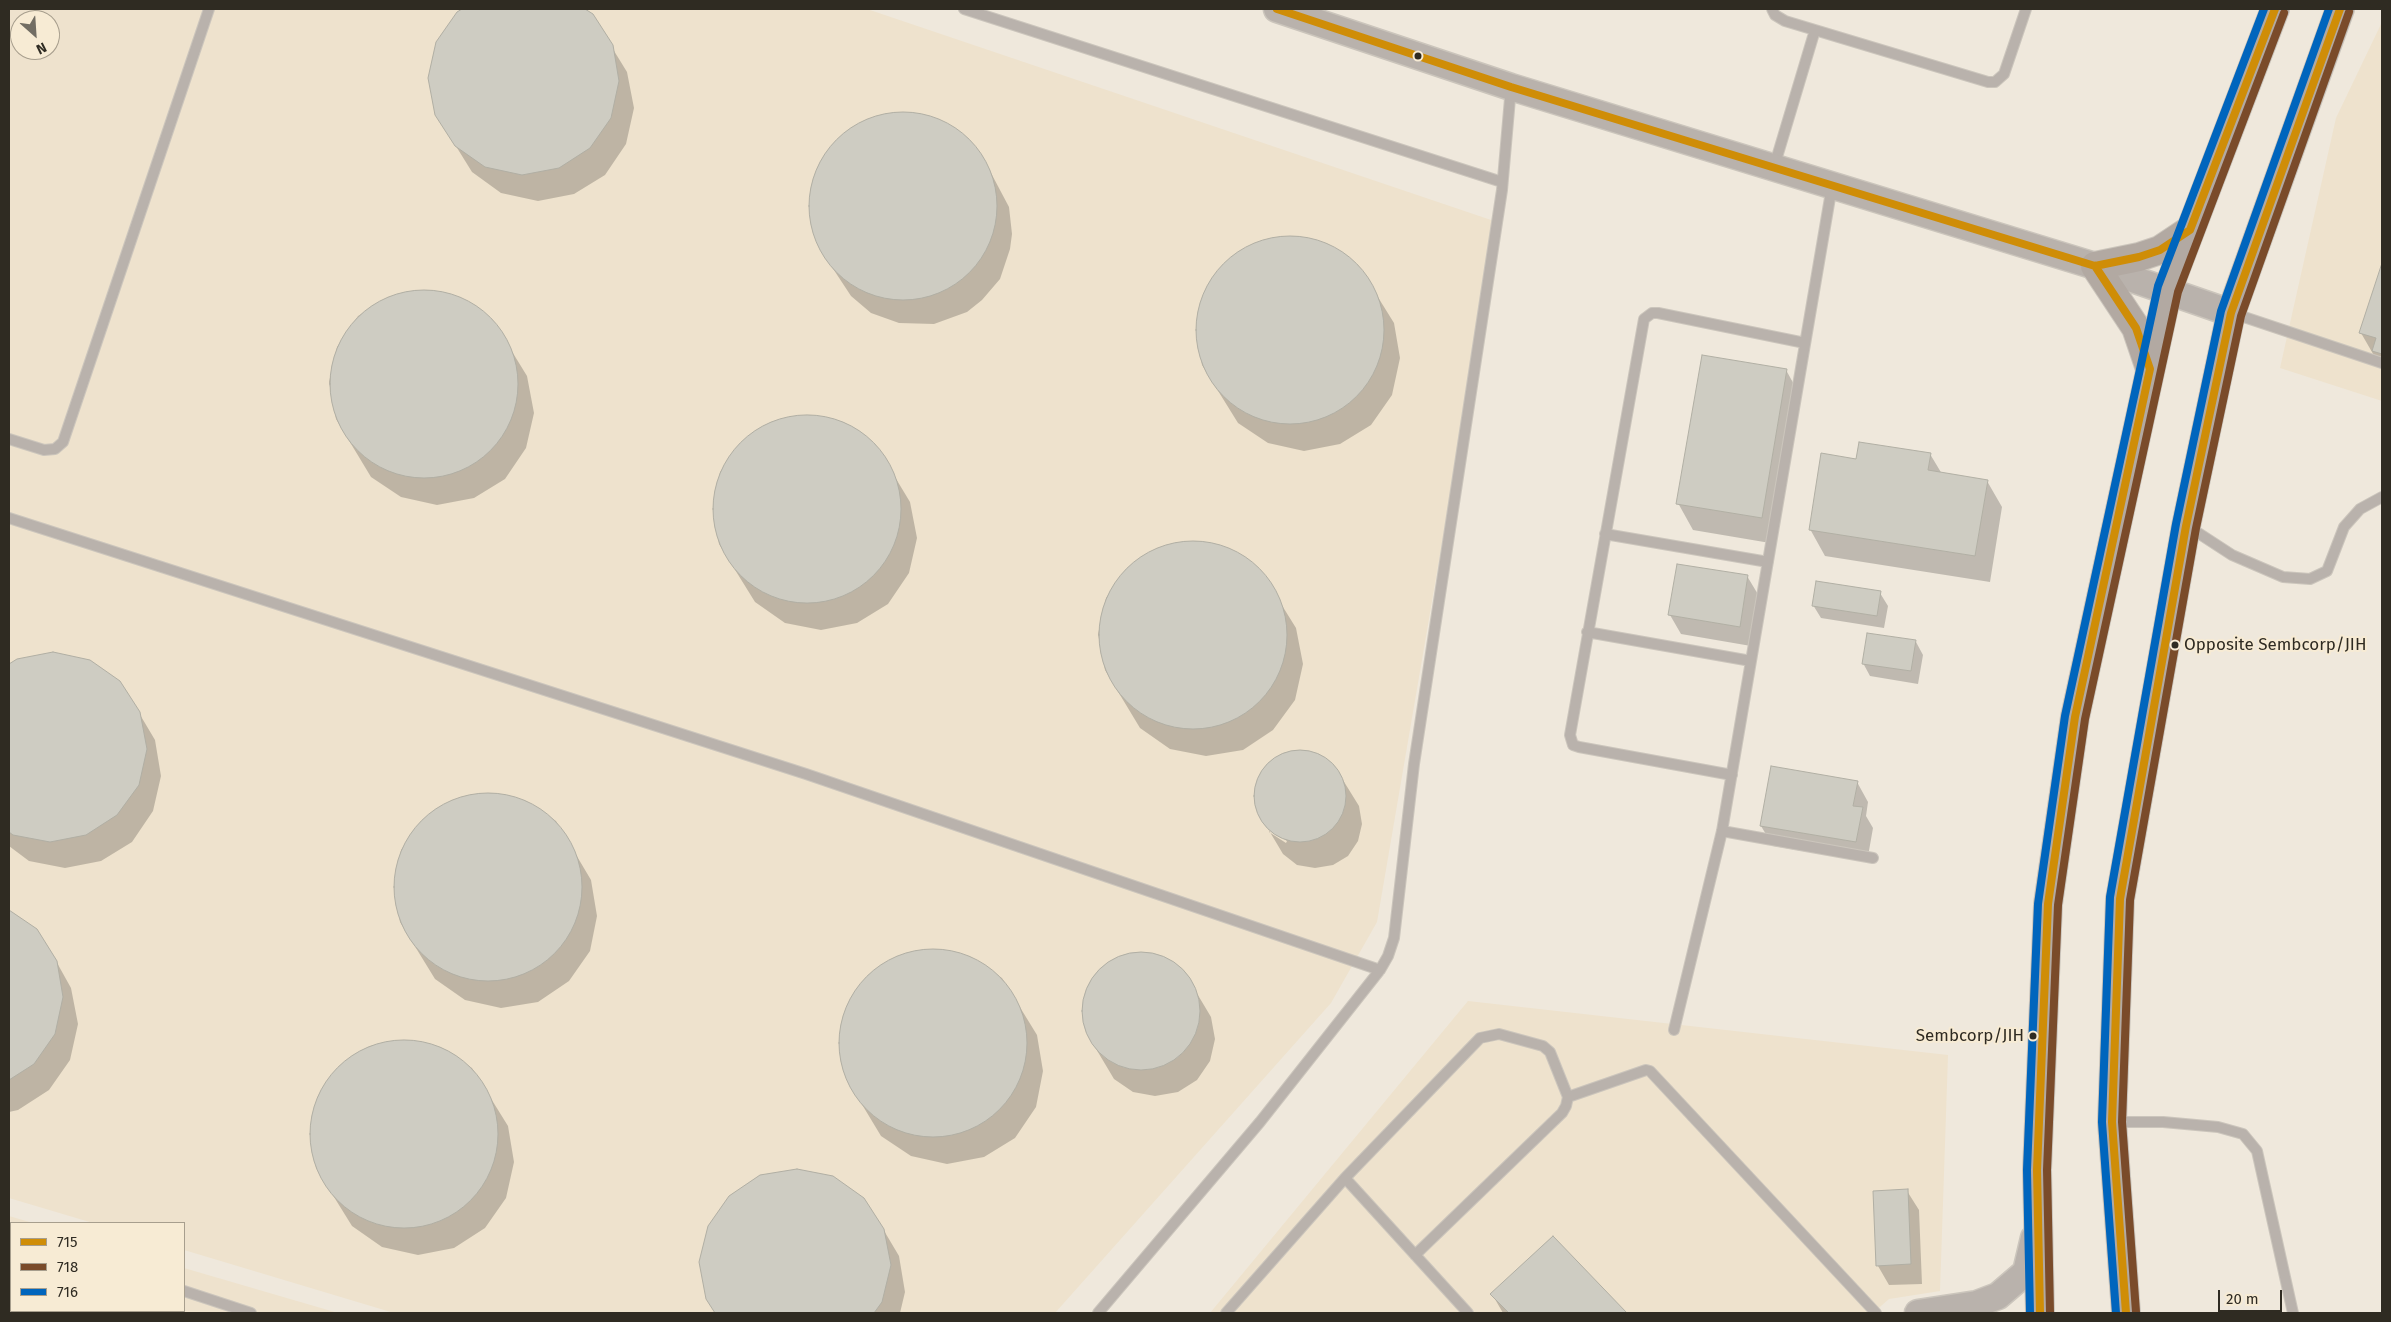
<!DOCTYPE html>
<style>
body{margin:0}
#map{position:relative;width:2391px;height:1322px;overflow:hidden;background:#efe8dc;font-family:"Fira Sans",sans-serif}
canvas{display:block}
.frame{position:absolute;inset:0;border:10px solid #2f2b22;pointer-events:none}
.legend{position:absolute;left:10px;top:1222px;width:175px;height:90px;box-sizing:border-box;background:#f7ebd4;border:1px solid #a79e8d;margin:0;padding:6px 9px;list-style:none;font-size:15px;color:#2f2b22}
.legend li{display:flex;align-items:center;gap:10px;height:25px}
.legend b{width:25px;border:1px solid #a79e8d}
.north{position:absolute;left:10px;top:10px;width:50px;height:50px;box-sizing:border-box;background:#f7ebd4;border:1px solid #a79e8d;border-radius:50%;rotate:154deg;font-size:14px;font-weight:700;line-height:20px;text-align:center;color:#2f2b22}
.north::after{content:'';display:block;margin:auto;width:18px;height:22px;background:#726d63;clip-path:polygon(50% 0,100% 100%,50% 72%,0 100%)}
.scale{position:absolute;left:2218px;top:1290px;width:64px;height:22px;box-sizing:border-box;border:2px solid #2f2b22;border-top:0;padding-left:6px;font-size:15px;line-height:18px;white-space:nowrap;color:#2f2b22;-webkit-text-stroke:4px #f7ebd4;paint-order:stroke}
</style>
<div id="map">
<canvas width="2391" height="1322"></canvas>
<div class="frame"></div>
<ul class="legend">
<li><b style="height:6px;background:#cf8d07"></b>715</li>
<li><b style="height:6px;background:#7a4b2a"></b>718</li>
<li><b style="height:6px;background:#0065bd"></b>716</li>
</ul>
<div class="north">N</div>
<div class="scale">20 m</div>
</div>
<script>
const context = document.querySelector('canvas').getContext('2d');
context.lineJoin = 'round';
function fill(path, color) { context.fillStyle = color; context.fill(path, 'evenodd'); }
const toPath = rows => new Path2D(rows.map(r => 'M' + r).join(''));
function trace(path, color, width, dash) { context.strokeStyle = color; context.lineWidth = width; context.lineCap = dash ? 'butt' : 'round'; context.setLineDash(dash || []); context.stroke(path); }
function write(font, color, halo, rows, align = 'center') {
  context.font = font + ' "Fira Sans",sans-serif'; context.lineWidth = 4; context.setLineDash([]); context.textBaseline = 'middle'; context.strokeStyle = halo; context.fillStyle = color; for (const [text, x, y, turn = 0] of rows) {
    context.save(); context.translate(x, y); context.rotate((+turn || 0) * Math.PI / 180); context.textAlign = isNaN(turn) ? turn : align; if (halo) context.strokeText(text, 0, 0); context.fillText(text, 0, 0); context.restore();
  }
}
const built = toPath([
 [9,9,867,9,1497,222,1377,922,1331,1003,1055,1313,394,1313,184,1250,184,1223,93,1223,9,1198],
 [20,20,50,20,50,50,20,50],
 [2382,22,2382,401,2280,368,2336,118],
 [1468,1001,1948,1055,1940,1291,1889,1299,1873,1313,1210,1313],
 [9,1216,33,1223,11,1223,11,1311,184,1311,184,1268,338,1313,9,1313]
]);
const shadow = toPath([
 [464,9,583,9,592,15,627,72,634,108,626,144,605,175,574,194,538,201,501,193,472,172,436,114,458,13],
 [906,113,923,115,942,121,969,139,982,156,1009,207,1012,234,1010,249,1000,279,982,300,967,312,934,324,899,323,871,313,851,296,824,255,812,224,810,198,813,181,826,154,847,132,860,123,878,116],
 [1292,236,1328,244,1358,265,1394,323,1400,358,1392,395,1371,425,1340,444,1304,451,1268,443,1238,423,1202,365,1196,329,1204,293,1225,263,1256,243],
 [2382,267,2382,366,2376,359,2361,333],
 [426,290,461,298,492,319,527,376,534,413,526,448,505,479,474,498,437,505,401,497,371,477,336,419,329,382,337,347,358,316,389,297],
 [1786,370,1801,397,1776,544,1693,530,1678,503],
 [809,415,845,423,875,444,910,502,917,538,909,573,888,604,857,623,821,630,785,623,755,602,719,544,713,508,720,472,742,442,773,422],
 [1930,454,1942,474,1987,481,2002,507,1990,582,1825,556,1810,529,1857,460],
 [1195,541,1230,549,1260,570,1296,628,1303,664,1295,700,1273,730,1243,750,1206,756,1170,749,1140,728,1105,670,1098,634,1106,598,1127,568,1158,548],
 [1747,576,1759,596,1751,646,1681,634,1670,615],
 [1880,593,1888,606,1884,628,1821,618,1813,605],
 [1916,642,1923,655,1918,684,1870,676,1863,663],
 [17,660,139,713,155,740,161,776,153,811,132,842,101,861,65,868,29,861,9,846,9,665],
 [1301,750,1319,754,1333,764,1359,806,1362,824,1358,841,1348,856,1333,865,1315,868,1297,865,1283,854,1258,812,1254,795,1258,778,1268,763,1283,753],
 [1269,829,1287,841,1286,843,1269,832],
 [1857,782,1868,802,1866,816,1873,828,1867,862,1773,846,1761,826],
 [490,793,526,801,556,821,591,880,597,916,590,951,569,981,538,1002,501,1008,465,1000,435,979,400,922,394,886,401,850,422,820,453,800],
 [9,912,36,930,56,961,71,988,78,1024,70,1060,49,1090,18,1110,9,1112],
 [935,949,971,957,1002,978,1037,1035,1043,1071,1036,1107,1015,1138,984,1157,947,1164,911,1156,881,1136,846,1078,839,1041,847,1006,868,975,899,956],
 [1142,953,1164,957,1183,970,1211,1017,1215,1039,1210,1061,1197,1080,1178,1092,1155,1096,1133,1092,1114,1079,1086,1032,1082,1010,1087,988,1100,969,1119,957],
 [406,1040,442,1048,472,1068,508,1126,514,1162,506,1198,485,1228,454,1248,418,1255,382,1247,352,1226,316,1168,310,1132,318,1096,339,1066,370,1046],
 [1907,1191,1919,1210,1922,1284,1889,1285,1878,1266],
 [883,1229,899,1256,905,1292,900,1313,716,1313,707,1299],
 [1552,1237,1625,1313,1503,1313,1492,1294]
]);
const building = toPath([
 [462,9,585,9,593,14,613,45,619,81,611,118,590,148,559,168,522,175,485,167,455,146,435,115,428,78,436,42,457,12,462,9],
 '809 206a94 94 0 1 1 188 0a94 94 0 1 1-188 0Z',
 '1196 330a94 94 0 1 1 188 0a94 94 0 1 1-188 0Z',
 [2382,263,2382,354,2372,351,2376,338,2359,333,2382,263],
 '330 384a94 94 0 1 1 188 0a94 94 0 1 1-188 0Z',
 [1702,355,1787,369,1762,518,1676,504,1702,355],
 '713 509a94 94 0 1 1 188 0a94 94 0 1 1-188 0Z',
 [1859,442,1931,453,1928,470,1988,480,1975,556,1809,530,1821,453,1856,459,1859,442],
 '1099 635a94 94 0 1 1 188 0a94 94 0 1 1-188 0Z',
 [1677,564,1748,575,1740,627,1668,615,1677,564],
 [1816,581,1881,591,1877,616,1812,606,1816,581],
 [1867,633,1916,640,1911,671,1862,664,1867,633],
 [53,652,90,660,120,681,140,712,147,749,139,785,117,815,86,835,50,842,13,835,9,832,9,664,17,659,53,652],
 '1254 796a46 46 0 1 1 92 0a46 46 0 1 1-92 0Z',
 [1771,766,1858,781,1853,806,1863,807,1856,842,1760,826,1771,766],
 '394 887a94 94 0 1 1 188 0a94 94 0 1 1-188 0Z',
 [9,910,37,929,57,961,63,997,55,1034,34,1064,9,1080,9,910],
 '839 1043a94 94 0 1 1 188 0a94 94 0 1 1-188 0Z',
 '1082 1011a59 59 0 1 1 118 0a59 59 0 1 1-118 0Z',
 '310 1134a94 94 0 1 1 188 0a94 94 0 1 1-188 0Z',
 [797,1169,833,1176,864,1198,884,1229,891,1265,882,1302,874,1313,715,1313,706,1299,699,1262,708,1226,729,1196,760,1175,797,1169],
 [1908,1189,1911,1264,1876,1266,1873,1191,1908,1189],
 [1553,1236,1627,1313,1509,1313,1490,1294,1553,1236]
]);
const service = toPath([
 [964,9,1502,182],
 [1772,9,1775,15,1785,21,1988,82,1995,82,2004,74,2026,9],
 [1774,167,1815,30],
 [2232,313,2382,363],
 [9,439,44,450,55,449,63,442,209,9],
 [9,518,806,774,1380,970],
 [2189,527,2232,555,2283,577,2310,579,2327,571,2344,527,2360,509,2382,497],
 [1605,534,1768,562],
 [1587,632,1751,661],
 [1732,775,1579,747,1573,745,1570,735,1644,319,1652,313,1658,313,1805,343],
 [1722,831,1873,858],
 [1674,1030,1722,831,1832,186],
 [1568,1097,1646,1070,1650,1071,1876,1313],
 [2113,1122,2163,1122,2218,1127,2243,1134,2257,1151,2293,1313],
 [1345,1178,1468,1313],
 [9,1234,11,1234],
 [184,1291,251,1313],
 [1098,1313,1260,1122,1380,970,1388,956,1394,938,1414,764,1502,190,1511,87],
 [1226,1313,1345,1178,1480,1038,1499,1034,1543,1046,1550,1052,1568,1097,1566,1106,1562,1113,1415,1255]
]);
const tertiary = toPath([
 [1277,9,1511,87,2095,266,2231,313],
 [1918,1313,1977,1304,1998,1296,2026,1272,2034,1238]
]);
const primary = toPath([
 [2150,369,2136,328,2095,266,2139,257,2160,250,2190,230],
 [2040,1313,2037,1170,2048,904,2075,717,2168,289,2275,9],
 [2126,1313,2112,1122,2120,899,2186,526,2231,313,2340,9]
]);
const bus1 = toPath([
 [1277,9,1511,87,2095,266,2139,257,2160,250,2190,230,2275,9],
 [2040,1313,2037,1170,2048,904,2075,717,2150,369,2136,328,2095,266],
 [2126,1313,2112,1122,2120,899,2186,526,2231,313,2340,9]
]);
const bus2 = toPath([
 [2136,1312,2122,1122,2130,900,2196,528,2241,316,2349,12],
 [2050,1313,2047,1170,2058,905,2085,719,2178,292,2284,13]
]);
const bus3 = toPath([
 [2030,1313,2027,1170,2038,904,2065,716,2158,286,2264,9],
 [2116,1313,2102,1122,2110,897,2176,524,2221,311,2329,9]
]);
const markers = [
 [1418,56,4.5,"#2f2b22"],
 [2175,645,4.5,"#2f2b22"],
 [2033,1036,4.5,"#2f2b22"]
];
const busNames = [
 ["Opposite Sembcorp/JIH",2184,645],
 ["Sembcorp/JIH",2024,1036,"right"]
];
fill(built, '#eee2cd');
fill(shadow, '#0003');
fill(building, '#ceccc2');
trace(building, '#b1afa4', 1);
trace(service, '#cbc5bc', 12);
trace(tertiary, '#cbc5bc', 29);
trace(primary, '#cbc5bc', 30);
trace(service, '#b9b2ac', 10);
trace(tertiary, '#b9b2ac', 26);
trace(primary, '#b2a9a2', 28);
trace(bus1, '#cf8d07', 8);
trace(bus2, '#7a4b2a', 8);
trace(bus3, '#0065bd', 8);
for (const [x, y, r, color] of markers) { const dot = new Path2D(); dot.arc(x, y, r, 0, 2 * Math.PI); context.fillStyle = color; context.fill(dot); trace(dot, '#f7ebd4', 2); }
write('17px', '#2f2b22', '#f7ebd4', busNames, 'left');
</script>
